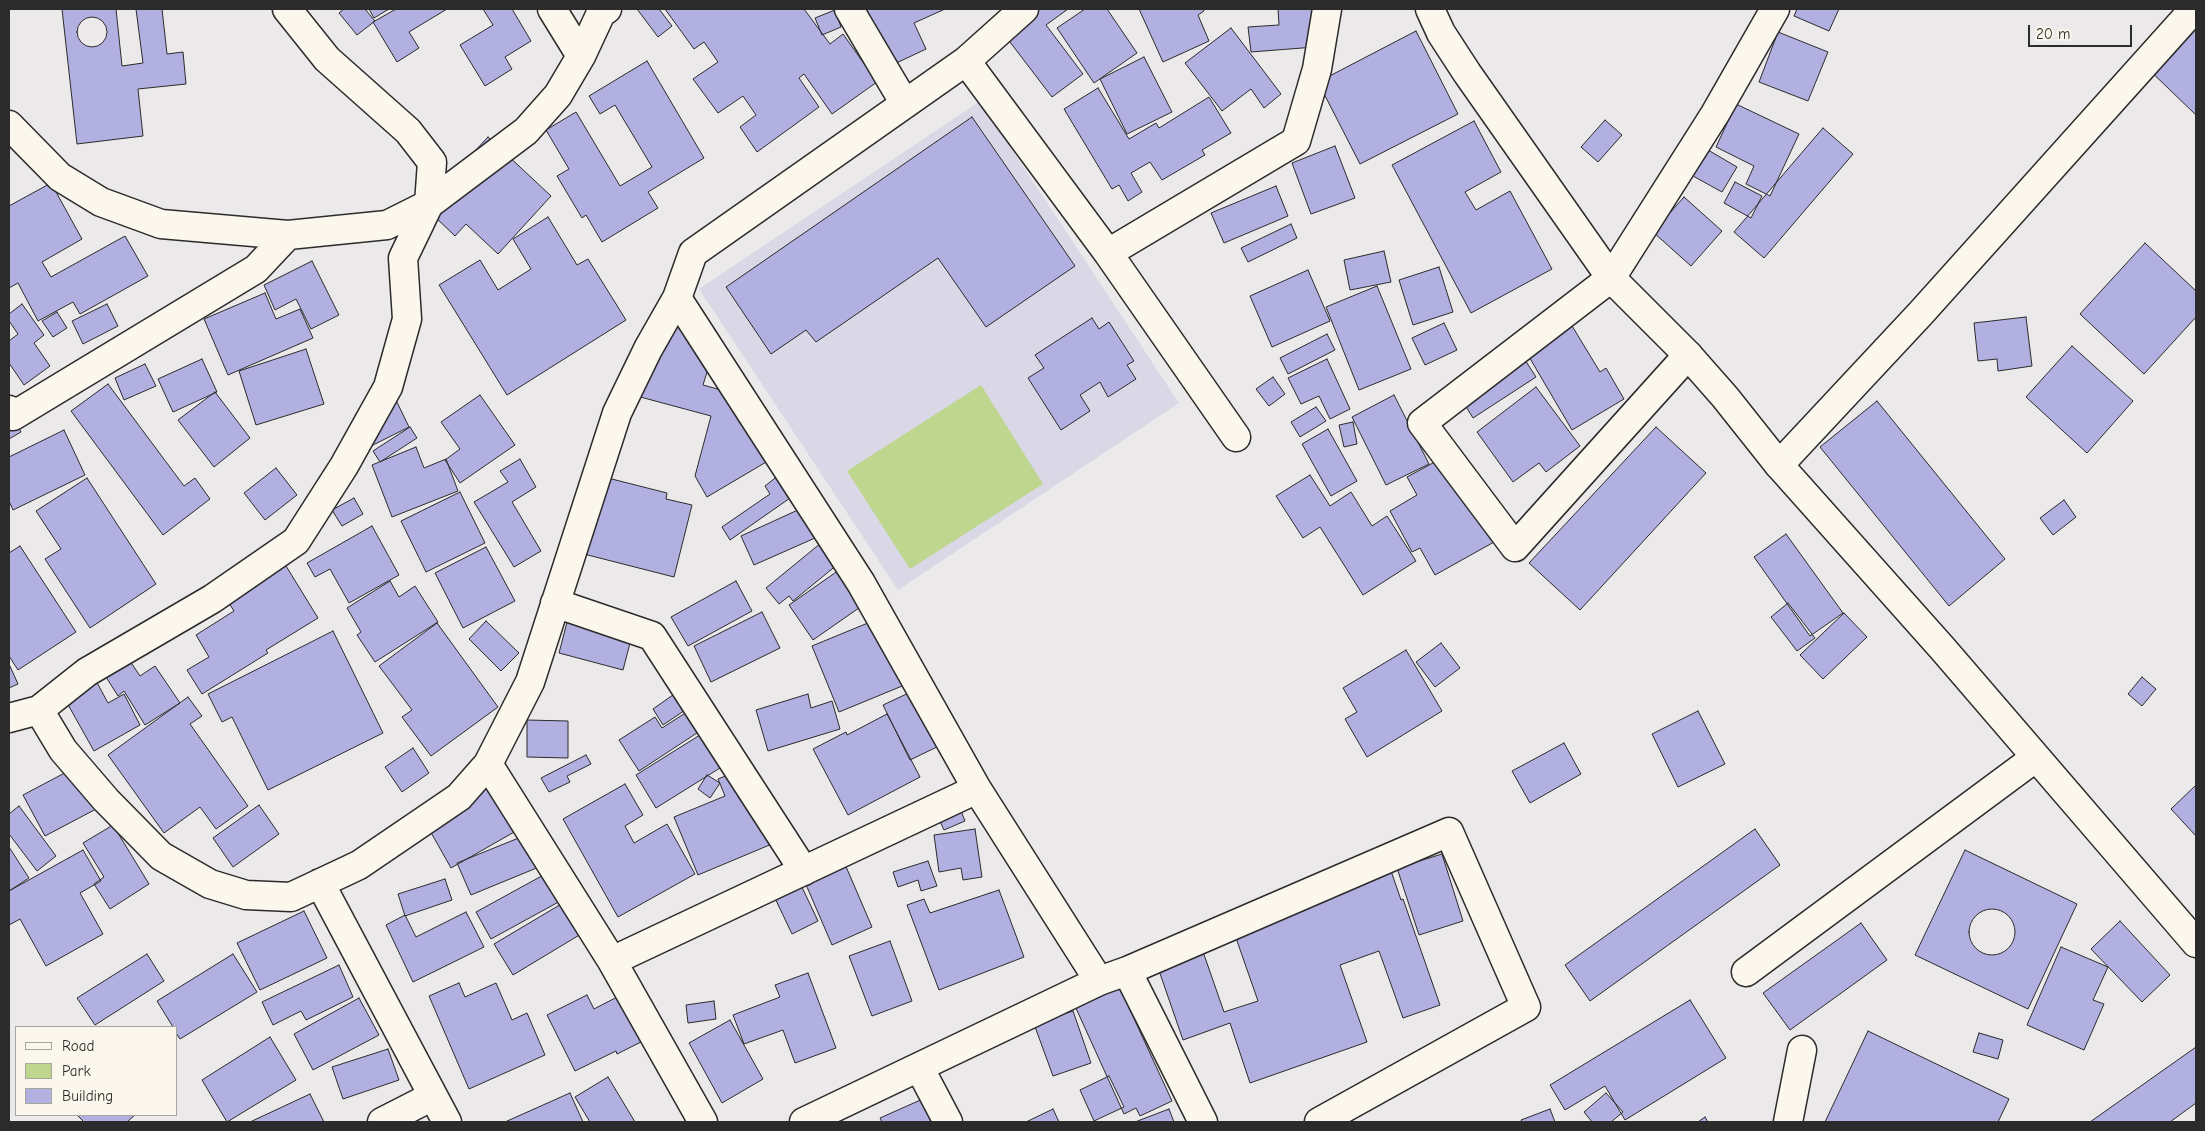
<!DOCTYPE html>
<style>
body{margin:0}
#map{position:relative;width:2205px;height:1131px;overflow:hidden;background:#ece9ea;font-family:"Comic Neue",sans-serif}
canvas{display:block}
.frame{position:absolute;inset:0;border:10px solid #2b2b2b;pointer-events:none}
.legend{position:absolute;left:15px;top:1026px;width:162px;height:90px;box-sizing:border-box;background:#fbf7ec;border:1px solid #a8a59f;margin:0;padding:6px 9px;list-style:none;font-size:15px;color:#2b2b2b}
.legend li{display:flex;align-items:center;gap:10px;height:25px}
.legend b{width:25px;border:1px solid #a8a59f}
.scale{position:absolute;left:2028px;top:25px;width:104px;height:22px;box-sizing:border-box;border:2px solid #2b2b2b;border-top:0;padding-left:6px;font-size:15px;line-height:18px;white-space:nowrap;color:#2b2b2b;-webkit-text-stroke:4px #fbf7ec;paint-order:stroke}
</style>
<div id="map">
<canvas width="2205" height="1131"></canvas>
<div class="frame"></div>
<ul class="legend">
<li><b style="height:6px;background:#fbf7ec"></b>Road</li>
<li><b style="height:14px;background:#bed68d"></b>Park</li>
<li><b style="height:14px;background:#b1b0e1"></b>Building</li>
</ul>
<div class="scale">20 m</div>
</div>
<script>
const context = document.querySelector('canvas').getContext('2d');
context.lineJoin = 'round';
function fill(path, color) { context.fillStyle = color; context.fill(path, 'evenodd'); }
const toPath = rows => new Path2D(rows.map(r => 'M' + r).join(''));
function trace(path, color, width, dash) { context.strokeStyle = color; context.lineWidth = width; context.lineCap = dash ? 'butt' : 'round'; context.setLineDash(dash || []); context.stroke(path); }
const built = toPath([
 [980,101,1179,403,898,590,699,289]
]);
const green = toPath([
 [981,385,1043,484,910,569,847,471]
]);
const building = toPath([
 [62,9,116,9,122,66,143,63,136,9,162,9,167,54,183,52,186,84,138,89,143,136,77,144,62,9],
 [344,9,365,9,375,21,357,35,339,13,344,9],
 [369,9,389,9,374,18,369,9],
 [396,9,447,9,409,32,419,48,397,62,373,22,396,9],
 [483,9,512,9,531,41,505,57,512,69,485,86,460,45,493,25,483,9],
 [637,9,659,9,672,26,658,37,637,9],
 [665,9,804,9,830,44,843,34,877,82,832,114,804,74,799,78,819,107,757,152,740,127,756,115,743,96,718,113,693,79,718,62,704,42,694,49,665,9],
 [866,9,945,9,914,23,926,49,888,67,862,10,866,9],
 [1027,9,1068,9,1046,25,1083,74,1052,97,1000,29,1027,9],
 [1085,9,1107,9,1137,53,1094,83,1057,28,1085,9],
 [1139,9,1203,9,1204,11,1198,15,1209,41,1163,62,1139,9],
 [1278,9,1312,9,1315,47,1251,52,1248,27,1279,25,1278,9],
 [1797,9,1839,9,1829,31,1794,16,1797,9],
 [835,10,841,27,822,35,815,18,835,10],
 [2196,15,2196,115,2144,65,2196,15],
 '77 32a15 15 0 1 1 30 0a15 15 0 1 1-30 0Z',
 [1231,28,1281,94,1264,108,1251,89,1222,111,1185,63,1231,28],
 [1416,31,1458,114,1360,164,1318,82,1416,31],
 [1778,32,1828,52,1808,101,1759,82,1778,32],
 [1144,57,1172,112,1127,134,1100,79,1144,57],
 [647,61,704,158,648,192,658,208,602,242,586,215,582,218,557,176,569,169,546,130,576,112,620,186,652,167,615,105,600,114,589,96,647,61],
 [1098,88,1129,139,1156,123,1159,128,1209,97,1231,133,1202,150,1205,155,1162,180,1150,162,1131,173,1142,192,1128,201,1119,185,1112,189,1064,109,1098,88],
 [1736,104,1799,134,1770,196,1746,184,1754,166,1716,147,1736,104],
 [972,117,1075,266,986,327,938,258,816,342,806,330,771,354,726,287,972,117],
 [1605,120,1622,135,1598,162,1581,147,1605,120],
 [1474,121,1501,172,1465,192,1476,210,1510,191,1552,269,1471,313,1392,165,1474,121],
 [1823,128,1853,154,1764,258,1734,232,1823,128],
 [488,137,551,196,498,254,466,224,455,236,433,215,444,184,488,137],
 [1335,146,1355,198,1311,214,1292,163,1335,146],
 [1708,150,1737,167,1722,192,1693,176,1708,150],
 [1735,182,1762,196,1751,218,1724,203,1735,182],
 [51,183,82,239,42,262,51,277,125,236,148,276,80,314,73,302,38,321,18,283,9,288,9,206,51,183],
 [1276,186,1288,216,1224,243,1211,213,1276,186],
 [1684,197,1722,231,1691,266,1653,232,1684,197],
 [548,217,577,265,588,259,626,320,507,395,439,285,480,260,498,290,531,269,513,239,548,217],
 [1291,224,1297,238,1248,262,1241,248,1291,224],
 [2145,243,2196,291,2196,317,2144,374,2080,314,2145,243],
 [1384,251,1391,282,1350,290,1344,260,1384,251],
 [312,261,339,315,311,329,296,299,275,310,264,285,312,261],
 [1439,267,1453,312,1413,325,1399,280,1439,267],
 [1308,270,1330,321,1272,347,1250,296,1308,270],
 [1377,286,1411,369,1359,390,1326,307,1377,286],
 [265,293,276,319,300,309,313,338,228,375,204,319,265,293],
 [22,304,44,335,34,343,50,366,24,385,9,363,9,341,18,334,9,321,9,314,22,304],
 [107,304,118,326,83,344,72,321,107,304],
 [1563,311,1600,372,1606,368,1624,399,1572,430,1518,338,1563,311],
 [57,312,67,328,53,337,42,321,57,312],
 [2026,317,2032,366,1998,371,1997,359,1978,361,1974,323,2026,317],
 [1092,318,1099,329,1109,322,1134,361,1127,365,1136,379,1108,397,1100,382,1080,395,1090,411,1061,430,1028,378,1044,368,1035,355,1092,318],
 [653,319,679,326,707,372,703,385,736,394,773,458,707,497,695,476,711,416,633,395,653,319],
 [1444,323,1457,350,1425,365,1412,338,1444,323],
 [1327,334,1335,350,1288,374,1280,358,1327,334],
 [1516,346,1536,377,1473,418,1454,387,1516,346],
 [2072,346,2133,401,2087,453,2026,397,2072,346],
 [306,349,324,404,256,425,239,371,306,349],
 [202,359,217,392,173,412,158,379,202,359],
 [1327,359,1350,409,1330,419,1319,396,1301,404,1288,378,1327,359],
 [145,364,156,386,124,400,115,378,145,364],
 [1273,377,1285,394,1269,406,1256,389,1273,377],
 [108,384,184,486,195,478,210,499,163,535,71,411,108,384],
 [1536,387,1580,446,1546,472,1539,463,1513,482,1477,432,1536,387],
 [215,392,250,438,214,467,178,420,215,392],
 [480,395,515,445,460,483,445,460,460,449,441,422,480,395],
 [1394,395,1429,464,1386,485,1352,417,1394,395],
 [394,396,409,427,371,446,355,415,394,396],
 [1877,401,2005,559,1949,606,1820,447,1877,401],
 [1316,407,1326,421,1300,437,1291,422,1316,407],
 [9,410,21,432,9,439,9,410],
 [1353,422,1357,444,1344,447,1339,425,1353,422],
 [410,427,417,438,380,462,373,451,410,427],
 [1656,427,1706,473,1580,610,1529,563,1656,427],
 [1328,429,1357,481,1331,496,1302,444,1328,429],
 [64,430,85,475,13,510,9,501,9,457,64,430],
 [416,447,424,468,446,459,458,491,392,517,372,465,416,447],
 [1455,451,1503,537,1435,575,1420,548,1412,552,1390,511,1417,495,1407,477,1455,451],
 [520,459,536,487,512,502,541,551,514,567,474,502,508,482,500,471,520,459],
 [276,468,297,495,265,520,244,493,276,468],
 [596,475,667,493,666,499,692,505,674,577,576,552,596,475],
 [779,475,793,496,730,540,722,527,770,494,765,486,779,475],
 [1310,475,1330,506,1351,492,1372,526,1387,516,1416,561,1363,595,1320,527,1303,538,1276,496,1310,475],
 [87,478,156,584,90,628,45,559,61,549,36,511,87,478],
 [460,492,485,543,426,572,401,521,460,492],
 [354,498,363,514,342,526,332,510,354,498],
 [2064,500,2076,517,2053,535,2040,518,2064,500],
 [811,504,824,534,754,565,741,536,811,504],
 [372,526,399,575,349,603,330,569,315,577,307,563,372,526],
 [832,534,849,555,793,601,789,596,779,604,766,588,832,534],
 [1786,534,1843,613,1810,636,1754,557,1786,534],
 [20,546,76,632,18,670,9,656,9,553,20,546],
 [486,547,515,601,463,628,435,573,486,547],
 [283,561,318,618,266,650,268,653,202,694,187,670,209,657,196,635,234,611,225,597,283,561],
 [842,568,866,603,813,640,789,605,842,568],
 [390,581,399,597,415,586,438,622,375,662,357,635,361,632,347,608,390,581],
 [736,581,752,611,688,646,671,617,736,581],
 [572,603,636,620,623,670,559,653,572,603],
 [1788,603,1815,638,1797,651,1771,617,1788,603],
 [762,612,780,648,711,682,694,646,762,612],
 [1844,613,1867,637,1823,679,1800,655,1844,613],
 [880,618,907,684,839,712,812,646,880,618],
 [486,621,519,653,501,671,469,639,486,621],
 [437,623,498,707,431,756,402,717,412,710,379,666,437,623],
 [333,631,383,733,268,790,232,717,222,722,208,694,333,631],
 [1441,643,1460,668,1435,687,1416,662,1441,643],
 [1406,650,1442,711,1367,757,1345,719,1357,712,1343,688,1406,650],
 [130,661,140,676,155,666,180,703,145,725,124,691,118,696,106,677,130,661],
 [9,664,18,684,9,688,9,664],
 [94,677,108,703,124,694,140,725,94,751,62,694,94,677],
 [2142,677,2156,689,2142,706,2128,694,2142,677],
 [680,690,691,706,663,725,653,709,680,690],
 [913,691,939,746,910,760,883,705,913,691],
 [808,694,811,708,832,701,840,729,768,751,756,710,808,694],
 [188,697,202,716,190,724,248,806,216,829,200,807,164,833,108,755,188,697],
 [690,710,703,729,639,771,619,740,655,717,662,728,690,710],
 [1698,711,1725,764,1678,787,1652,734,1698,711],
 [887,714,920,777,848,815,813,749,846,732,847,735,887,714],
 [527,720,568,721,568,758,527,757,527,720],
 [708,730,728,763,656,808,636,775,708,730],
 [1564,743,1581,774,1530,803,1512,771,1564,743],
 [413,748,429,773,402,792,385,767,413,748],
 [586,755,591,764,567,776,570,782,549,792,541,778,586,755],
 [76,767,98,808,45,836,23,795,76,767],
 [747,767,779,841,698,875,674,817,725,796,718,779,747,767],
 [707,775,720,783,710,798,698,789,707,775],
 [496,777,523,827,451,868,429,829,496,777],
 [625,784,643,815,625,826,634,843,667,824,695,874,618,917,563,819,625,784],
 [2196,785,2196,836,2171,809,2196,785],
 [955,796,965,821,944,830,933,806,955,796],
 [259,805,279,834,233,867,213,838,259,805],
 [19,806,56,856,37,871,9,834,9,814,19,806],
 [113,825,149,884,110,909,94,884,104,877,83,843,113,825],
 [975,829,982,877,963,880,961,868,939,872,934,835,975,829],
 [1755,829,1780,865,1590,1001,1565,965,1755,829],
 [526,835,539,867,471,895,457,863,526,835],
 [9,847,29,878,9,891,9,847],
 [838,848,872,927,832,945,798,866,838,848],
 [83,850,101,881,80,893,103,934,46,966,20,919,9,925,9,891,83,850],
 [1965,850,2077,904,2028,1009,1915,955,1965,850],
 [1442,854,1463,921,1419,935,1397,868,1442,854],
 [928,861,937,886,921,891,918,880,898,887,893,872,928,861],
 [1388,862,1401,900,1403,899,1440,1005,1403,1018,1379,951,1340,965,1367,1042,1250,1083,1230,1023,1183,1040,1156,962,1201,946,1224,1012,1258,1001,1229,918,1388,862],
 [549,872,564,899,491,939,476,912,549,872],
 [445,879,452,900,405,916,398,894,445,879],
 [799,881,818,921,792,934,773,894,799,881],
 [999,890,1024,957,939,990,907,905,924,899,930,913,999,890],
 [568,900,586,931,513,975,494,944,568,900],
 '1969 932a23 23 0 1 1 46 0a23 23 0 1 1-46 0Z',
 [304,911,327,958,260,990,237,943,304,911],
 [466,912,484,947,413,982,386,925,405,915,416,937,466,912],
 [2120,921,2170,975,2142,1002,2091,949,2120,921],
 [1861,923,1887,960,1790,1030,1763,993,1861,923],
 [890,941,912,1001,872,1016,849,956,890,941],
 [2061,947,2108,967,2093,1000,2104,1004,2084,1050,2027,1025,2061,947],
 [147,954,164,981,95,1025,77,998,147,954],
 [233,954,257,992,180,1039,176,1033,176,1027,173,1027,157,1001,233,954],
 [339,965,353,997,306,1020,301,1011,273,1025,262,1002,339,965],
 [808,973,836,1048,795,1063,783,1030,744,1044,733,1015,780,997,775,985,808,973],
 [459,983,465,997,496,983,512,1020,527,1013,545,1055,469,1089,429,996,459,983],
 [1119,986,1172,1101,1140,1116,1136,1108,1124,1114,1075,1006,1119,986],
 [587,995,594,1009,619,996,641,1042,617,1054,616,1051,575,1071,547,1015,587,995],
 [359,998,379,1035,313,1070,294,1034,359,998],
 [1690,1000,1726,1058,1625,1120,1605,1086,1565,1110,1550,1085,1690,1000],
 [714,1001,716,1019,688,1023,686,1005,714,1001],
 [1073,1011,1091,1063,1053,1076,1034,1024,1073,1011],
 [730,1020,763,1079,722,1103,689,1043,730,1020],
 [1868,1031,2009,1099,1998,1122,1825,1122,1868,1031],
 [1979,1033,2003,1040,1998,1059,1973,1052,1979,1033],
 [270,1037,296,1080,227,1122,202,1080,270,1037],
 [2196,1047,2196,1103,2170,1122,2090,1122,2196,1047],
 [388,1049,399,1080,343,1099,332,1067,388,1049],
 [1109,1076,1124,1107,1094,1121,1080,1090,1109,1076],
 [608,1077,635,1122,590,1122,575,1097,608,1077],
 [570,1093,583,1122,505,1122,570,1093],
 [1606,1093,1623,1112,1611,1122,1592,1122,1584,1112,1606,1093],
 [310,1094,324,1122,250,1122,310,1094],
 [925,1098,935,1122,882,1122,880,1118,925,1098],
 [1053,1109,1059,1122,1026,1122,1053,1109],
 [1169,1109,1174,1122,1135,1122,1169,1109],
 [1550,1109,1555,1122,1522,1122,1521,1120,1550,1109],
 [77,1115,135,1115,127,1122,84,1122,77,1115],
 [1705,1117,1708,1122,1698,1122,1705,1117]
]);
const street = toPath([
 [552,9,581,56],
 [849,9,905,104],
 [966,61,1108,253,1236,437],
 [9,125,60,177,101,202,161,224,288,235,387,225,429,204,526,131,558,95,581,56,601,13,607,9],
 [1108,253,1296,141,1317,69,1327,9],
 [677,298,861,583,977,789,1099,981],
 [1688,355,1515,547,1422,423,1611,278,1715,114,1775,9],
 [9,410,13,416,256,269,288,235],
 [1779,465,1921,313,2194,9],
 [555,603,652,636,804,871],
 [39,710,87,672,212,599,296,541,344,466,388,387,407,319,403,258,429,204,432,162,408,131,327,59,287,9],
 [9,718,39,710,63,750,106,800,161,856,210,884,246,895,291,897,359,865,459,797,488,764,530,682,617,413,648,349,677,298,693,253,966,61,1024,9],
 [488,764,612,961,703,1122],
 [320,883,447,1122],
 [612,961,977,789],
 [1127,971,1203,1122],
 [1746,972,2035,758],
 [919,1067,948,1122],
 [382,1122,433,1096],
 [804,1122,1099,981,1127,971,1449,832,1526,1007,1319,1122],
 [1788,1122,1802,1050]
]);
const secondary = toPath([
 [1430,9,1441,33,1467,73,1611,278,1688,355,1725,397,1779,465,1943,649,2196,943]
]);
fill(built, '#dad8e7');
fill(green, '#bed68d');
fill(building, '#b1b0e1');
trace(building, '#2b2b2b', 1);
trace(street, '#2b2b2b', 31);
trace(secondary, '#2b2b2b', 31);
trace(street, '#fbf7ec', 28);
trace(secondary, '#fbf7ec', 28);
</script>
